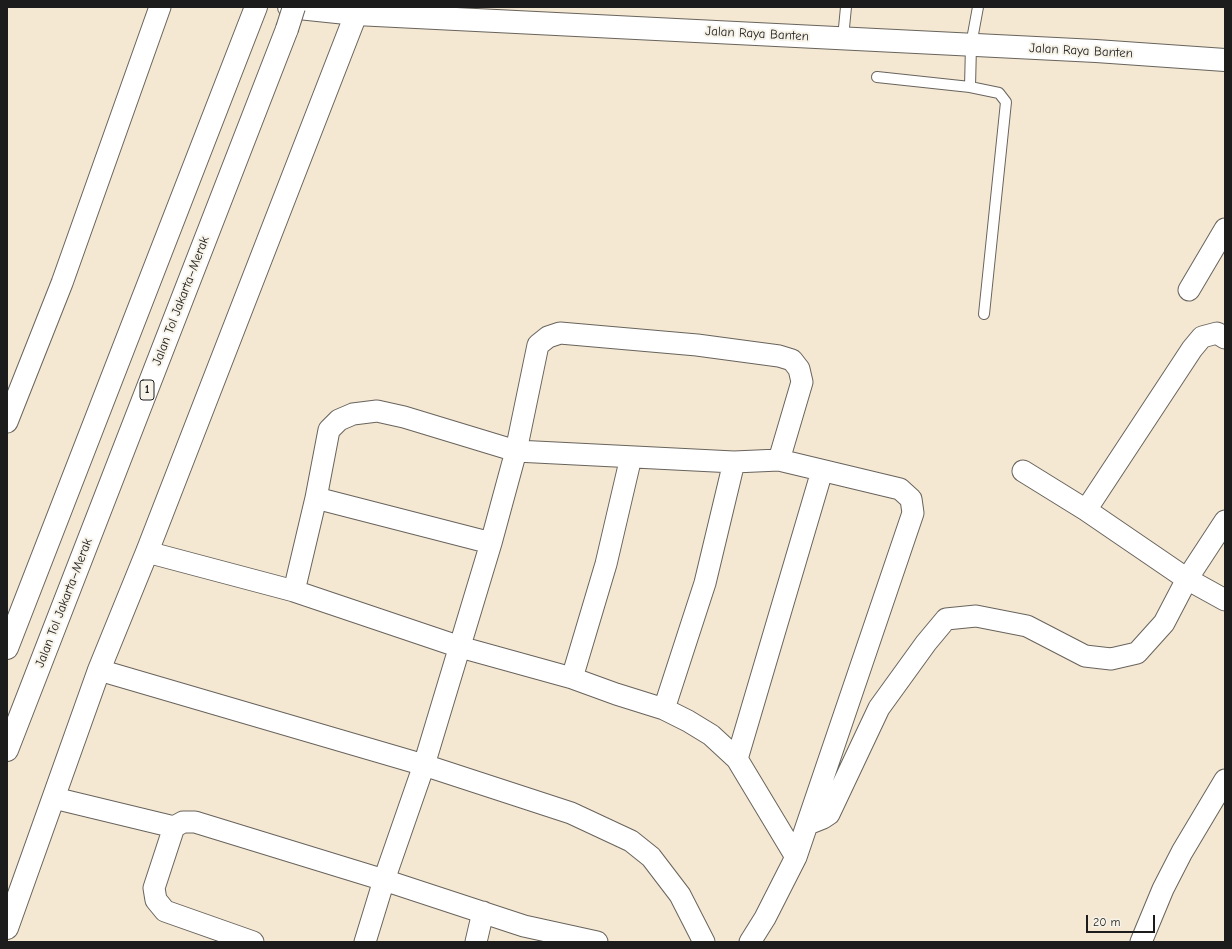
<!DOCTYPE html>
<meta charset="utf-8">
<style>
body{margin:0}
#map{position:relative;width:1232px;height:949px;overflow:hidden;background:#f4e8d3;font-family:"Comic Neue",sans-serif}
canvas{display:block}
.frame{position:absolute;inset:0;border:8px solid #1c1c1c;pointer-events:none}
.scale{position:absolute;left:1086px;top:915px;width:69px;height:18px;box-sizing:border-box;border:2px solid #1c1c1c;border-top:0;padding-left:5px;font-size:12px;line-height:14px;white-space:nowrap;color:#1c1c1c;-webkit-text-stroke:3px #f7f3e8;paint-order:stroke}
</style>
<div id="map">
<canvas width="1232" height="949"></canvas>
<div class="frame"></div>
<div class="scale">20 m</div>
</div>
<script>
const context = document.querySelector('canvas').getContext('2d');
context.lineJoin = 'round';
const toPath = rows => new Path2D(rows.map(r => 'M' + r).join(''));
function trace(path, color, width, dash) { context.strokeStyle = color; context.lineWidth = width; context.lineCap = dash ? 'butt' : 'round'; context.setLineDash(dash || []); context.stroke(path); }
function write(font, color, halo, rows, align = 'center') {
  context.font = font + ' "Comic Neue",sans-serif'; context.lineWidth = 4; context.setLineDash([]); context.textBaseline = 'middle'; context.strokeStyle = halo; context.fillStyle = color; for (const [text, x, y, turn = 0] of rows) {
    context.save(); context.translate(x, y); context.rotate((+turn || 0) * Math.PI / 180); context.textAlign = isNaN(turn) ? turn : align; if (halo) context.strokeText(text, 0, 0); context.fillText(text, 0, 0); context.restore();
  }
}
const lane = toPath([
 [843,38,846,7],
 [877,77,970,87,999,93,1006,102,984,314],
 [970,87,971,45,978,7]
]);
const street = toPath([
 [1189,290,1225,229],
 [7,422,62,283,160,7],
 [1023,471,1086,510,1187,579,1225,600],
 [316,498,491,543],
 [1086,510,1192,349,1202,337,1217,333,1225,338],
 [147,552,294,591,460,647,572,678,616,694,664,709,688,721,711,735,737,759,796,857],
 [294,591,316,498,329,430,339,420,353,414,377,411,404,417,516,451,734,462,779,460,900,489,911,499,913,513,796,857,765,918,750,942],
 [99,670,424,765,571,813,631,841,651,857,680,895,704,942],
 [572,678,606,564,631,457],
 [664,709,705,583,734,462],
 [737,759,822,471],
 [54,798,174,827],
 [808,824,823,818,829,814,879,708,926,643,946,619,976,616,1027,626,1085,656,1111,659,1137,653,1164,623,1187,579,1225,521],
 [253,942,165,911,156,900,154,888,174,827,183,822,195,822,384,880,524,926,597,942],
 [365,942,384,880,424,765,491,543,516,451,538,345,548,337,560,333,697,345,779,356,792,360,799,369,802,382,779,460],
 [476,942,483,912],
 [1141,942,1163,889,1182,852,1225,780]
]);
const secondary = toPath([
 [7,928,99,670,147,552,356,14]
]);
const primary = toPath([
 [289,7,356,14,1096,51,1225,60]
]);
const highway = toPath([
 [7,648,256,7],
 [7,750,287,29]
]);
const highwayBridge = toPath([
 [287,29,294,7]
]);
const shields = [
 [147,390,14]
];
const shieldNames = [
 ["1",147,390]
];
const streetNames = [
 ["Jalan Raya Banten",757,34,3],
 ["Jalan Raya Banten",1081,51,3],
 ["Jalan Tol Jakarta–Merak",181,301,-69],
 ["Jalan Tol Jakarta–Merak",64,603,-69]
];
trace(lane, '#68635c', 12);
trace(street, '#68635c', 23);
trace(secondary, '#68635c', 24);
trace(primary, '#68635c', 24);
trace(highway, '#68635c', 24);
trace(lane, '#fff', 10);
trace(street, '#fff', 21);
trace(secondary, '#fff', 22);
trace(primary, '#fff', 22);
trace(highway, '#fff', 22);
trace(highwayBridge, '#68635c', 24, []);
trace(highwayBridge, '#fff', 22);
for (const [x, y, w] of shields) { const box = new Path2D(); box.roundRect(x - w / 2, y - 10, w, 20, 3); context.fillStyle = '#f7f3e8'; context.fill(box); trace(box, '#1c1c1c', 1); }
write('bold 12px', '#1c1c1c', null, shieldNames);
write('13px', '#1c1c1c', '#f7f3e8', streetNames);
</script>
